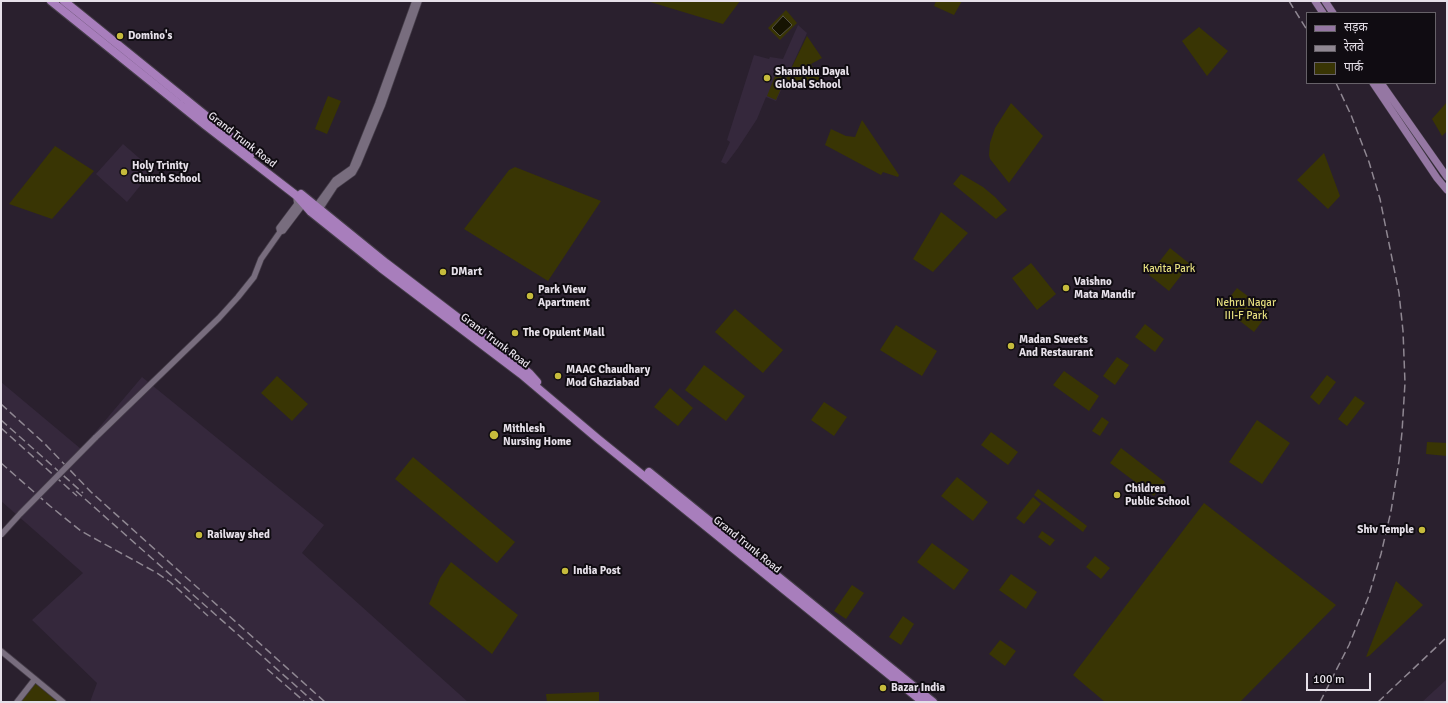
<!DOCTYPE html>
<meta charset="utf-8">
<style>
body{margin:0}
#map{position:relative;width:1448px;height:703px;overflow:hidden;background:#2a202e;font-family:Signika,"Noto Sans Devanagari",sans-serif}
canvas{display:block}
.frame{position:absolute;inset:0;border:2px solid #e6e0e9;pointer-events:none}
.legend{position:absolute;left:1306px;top:12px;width:130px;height:72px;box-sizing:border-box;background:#100c12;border:1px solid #666168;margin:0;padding:5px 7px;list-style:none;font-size:12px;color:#e6e0e9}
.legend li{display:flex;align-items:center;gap:8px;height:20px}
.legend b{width:20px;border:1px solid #666168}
.scale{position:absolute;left:1306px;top:673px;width:65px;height:18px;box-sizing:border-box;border:2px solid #e6e0e9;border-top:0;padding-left:5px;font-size:12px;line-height:14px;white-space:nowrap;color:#e6e0e9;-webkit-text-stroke:3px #100c12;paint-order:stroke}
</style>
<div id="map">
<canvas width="1448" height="703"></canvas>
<div class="frame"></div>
<ul class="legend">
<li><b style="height:5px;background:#9577a3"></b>सड़क</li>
<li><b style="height:5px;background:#8f8792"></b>रेलवे</li>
<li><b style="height:11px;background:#393504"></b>पार्क</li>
</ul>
<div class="scale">100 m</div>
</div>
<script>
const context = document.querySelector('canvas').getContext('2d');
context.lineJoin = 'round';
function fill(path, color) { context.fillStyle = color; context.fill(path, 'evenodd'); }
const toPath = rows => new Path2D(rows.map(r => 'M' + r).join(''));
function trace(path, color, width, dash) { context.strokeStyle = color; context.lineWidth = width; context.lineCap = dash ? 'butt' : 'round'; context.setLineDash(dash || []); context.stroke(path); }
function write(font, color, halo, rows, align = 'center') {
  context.font = font + ' Signika,sans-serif'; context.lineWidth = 4; context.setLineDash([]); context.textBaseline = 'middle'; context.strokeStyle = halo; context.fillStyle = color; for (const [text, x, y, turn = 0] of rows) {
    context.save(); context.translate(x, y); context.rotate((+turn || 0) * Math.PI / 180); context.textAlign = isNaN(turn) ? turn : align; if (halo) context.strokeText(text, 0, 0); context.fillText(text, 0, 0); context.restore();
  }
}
const built = toPath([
 [798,25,807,33,776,101,766,97,757,119,738,148,726,164,721,162,730,142,727,140,754,55,769,59,770,57,783,59],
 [123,144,153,170,127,202,96,174],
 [142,377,324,525,302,553,468,702,90,702,97,683,32,620,83,573,1,501,1,382,81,449],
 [1447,679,1447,702,1422,702]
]);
const green = toPath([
 [647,1,740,1,723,24],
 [936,1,962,1,954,15,934,6],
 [786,10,797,23,780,40,768,28],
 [1199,27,1228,51,1207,76,1182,41],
 [807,36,822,58,811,64,822,82,812,89,786,79],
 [779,66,789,70,776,100,767,96],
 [328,96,341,101,327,134,315,129],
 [1447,102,1447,131,1442,136,1432,119],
 [1011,103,1043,136,1009,183,990,159,989,155,990,143,995,128],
 [862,120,899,175,898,177,883,172,881,175,825,145,831,129,846,136,855,137],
 [55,146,94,171,52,219,9,204],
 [1324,153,1340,196,1328,209,1297,180],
 [515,167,601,201,548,281,464,229,509,170],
 [961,174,983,187,995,197,1007,210,996,219,953,184],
 [941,212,968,233,933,272,913,259],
 [1170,248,1190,264,1169,291,1149,275],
 [1031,263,1056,294,1037,310,1012,278],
 [1237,288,1269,312,1254,332,1222,307],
 [735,309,783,350,763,373,715,332],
 [1145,324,1164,339,1155,352,1135,337],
 [896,325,937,351,922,376,880,350],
 [1117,357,1129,365,1115,385,1103,376],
 [704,365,745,396,726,421,685,390],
 [1064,371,1099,396,1089,411,1053,385],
 [1327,375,1336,382,1319,405,1310,397],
 [277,376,308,404,292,421,261,393],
 [670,388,693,408,678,426,654,407],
 [1355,396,1365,403,1347,426,1338,419],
 [824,402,847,417,834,436,811,420],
 [1102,417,1109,422,1100,436,1092,431],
 [1257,420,1290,443,1262,484,1229,462],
 [991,432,1018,452,1008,465,981,445],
 [1427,442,1447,443,1447,456,1426,454],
 [1121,448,1165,482,1154,496,1110,463],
 [413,457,515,542,497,563,395,479],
 [957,477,988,502,973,521,941,496],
 [1038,489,1087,526,1083,532,1034,495],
 [1033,497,1041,504,1024,524,1016,518],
 [1204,503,1336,605,1240,702,1105,702,1073,675],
 [1042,531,1055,540,1050,546,1038,537],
 [932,543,969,570,954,590,917,562],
 [1095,556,1110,568,1101,579,1086,567],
 [451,562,518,615,492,654,429,604,440,578],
 [1011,574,1037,592,1026,609,999,590],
 [1396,581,1423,605,1369,656,1366,657],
 [852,585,864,593,846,619,834,611],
 [903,616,914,624,901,645,889,637],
 [1000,640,1016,651,1005,666,989,654],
 [36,682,59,702,20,702],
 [599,692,599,702,547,702,546,694]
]);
const water = toPath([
 [783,16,792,25,780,36,772,28,783,16]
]);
const minor = toPath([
 [314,209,335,180,352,168,378,103,415,1],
 [318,212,335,186,353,173,358,164,382,106,419,1],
 [280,232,283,231,305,202],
 [95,438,219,318,238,297,254,277,261,259,280,232,279,228,297,204,296,197],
 [1,651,63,702],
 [17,702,35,679]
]);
const major = toPath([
 [1315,1,1323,13],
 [1325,1,1333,13],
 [1373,83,1437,178,1447,190],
 [1381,83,1447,177]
]);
const highway = toPath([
 [51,1,205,125,297,196,311,212,381,268,521,374,598,439,923,702],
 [64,1,210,119,251,154],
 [301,194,386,263,512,359,529,373,537,382],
 [649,472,933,702]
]);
const rail = toPath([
 [1289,1,1307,30],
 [1,404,45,444,91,492,325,702],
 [1,420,83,493],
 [1,428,77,496],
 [1,463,50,506,81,531,157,573,170,582,208,616],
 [76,491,314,702],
 [267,669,305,702],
 [1320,702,1349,645,1368,598,1381,554,1391,511,1399,461,1402,432,1405,383,1403,331,1399,293,1380,199,1369,162,1351,115,1336,83],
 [1378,702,1447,637]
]);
const minorBridge = toPath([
 [1,535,20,514,95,438]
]);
const markers = [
 [120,36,4,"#c6bb3c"],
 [767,78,4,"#c6bb3c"],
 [124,172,4,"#c6bb3c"],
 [443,272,4,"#c6bb3c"],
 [1066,288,4,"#c6bb3c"],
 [530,296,4,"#c6bb3c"],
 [515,333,4,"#c6bb3c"],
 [1011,346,4,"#c6bb3c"],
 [558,376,4,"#c6bb3c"],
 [494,435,5,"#c6bb3c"],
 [1117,495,4,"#c6bb3c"],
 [1422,530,4,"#c6bb3c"],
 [199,535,4,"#c6bb3c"],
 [565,571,4,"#c6bb3c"],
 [883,688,4,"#c6bb3c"]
];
const poiNames = [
 ["Domino's",128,36],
 ["Shambhu Dayal",775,72],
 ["Global School",775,85],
 ["Holy Trinity",132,166],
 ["Church School",132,179],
 ["DMart",451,272],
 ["Vaishno",1074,282],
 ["Mata Mandir",1074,295],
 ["Park View",538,290],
 ["Apartment",538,303],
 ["The Opulent Mall",523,333],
 ["Madan Sweets",1019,340],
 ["And Restaurant",1019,353],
 ["MAAC Chaudhary",566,370],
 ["Mod Ghaziabad",566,383],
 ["Mithlesh",503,429],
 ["Nursing Home",503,442],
 ["Children",1125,489],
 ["Public School",1125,502],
 ["Shiv Temple",1414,530,"right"],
 ["Railway shed",207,535],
 ["India Post",573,571],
 ["Bazar India",891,688]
];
const streetNames = [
 ["Grand Trunk Road",242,140,38],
 ["Grand Trunk Road",495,341,37],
 ["Grand Trunk Road",747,545,39]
];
const parkNames = [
 ["Kavita Park",1169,269],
 ["Nehru Nagar",1246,303],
 ["III-F Park",1246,316]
];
fill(built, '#35283c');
fill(green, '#393504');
fill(water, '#161402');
trace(water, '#545147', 1);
trace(minor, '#453d49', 7);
trace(major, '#453d49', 8);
trace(highway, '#453d49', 10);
trace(minor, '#786d7e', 5.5);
trace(major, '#9577a3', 7);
trace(highway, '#a87ebc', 8);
trace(rail, '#8f8792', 1.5, [8, 4]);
trace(minorBridge, '#453d49', 7, []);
trace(minorBridge, '#786d7e', 5.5);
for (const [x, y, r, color] of markers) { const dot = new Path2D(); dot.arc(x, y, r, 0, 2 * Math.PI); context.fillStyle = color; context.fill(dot); trace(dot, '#100c12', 1.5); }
write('bold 11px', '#e6e0e9', '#100c12', poiNames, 'left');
write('11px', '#e6e0e9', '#100c12', streetNames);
write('11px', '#e5de7e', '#100c12', parkNames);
</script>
